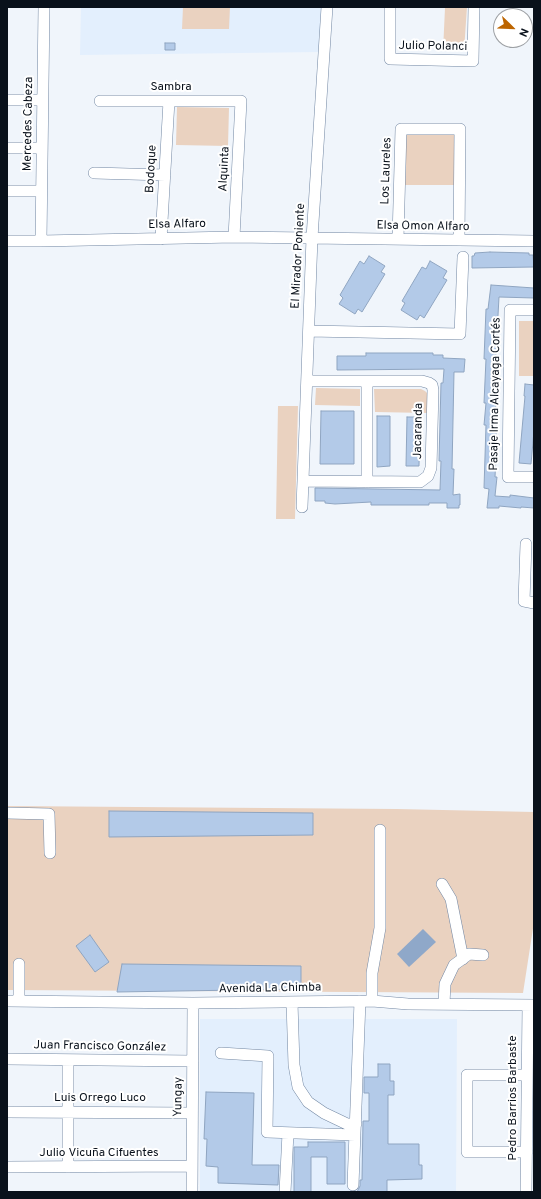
<!DOCTYPE html>
<meta charset="utf-8">
<style>
body{margin:0}
#map{position:relative;width:541px;height:1199px;overflow:hidden;background:#f0f5fb;font-family:Overpass,sans-serif}
canvas{display:block}
.frame{position:absolute;inset:0;border:8px solid #09111b;pointer-events:none}
.north{position:absolute;left:493px;top:8px;width:40px;height:40px;box-sizing:border-box;background:#fff;border:1px solid #9da0a4;border-radius:50%;rotate:113deg;font-size:11px;font-weight:700;line-height:16px;text-align:center;color:#09111b}
.north::after{content:'';display:block;margin:auto;width:14px;height:18px;background:#bd6500;clip-path:polygon(50% 0,100% 100%,50% 72%,0 100%)}
</style>
<div id="map">
<canvas width="541" height="1199"></canvas>
<div class="frame"></div>
<div class="north">N</div>
</div>
<script>
const context = document.querySelector('canvas').getContext('2d');
context.lineJoin = 'round';
function fill(path, color) { context.fillStyle = color; context.fill(path, 'evenodd'); }
const toPath = rows => new Path2D(rows.map(r => 'M' + r).join(''));
function trace(path, color, width, dash) { context.strokeStyle = color; context.lineWidth = width; context.lineCap = dash ? 'butt' : 'round'; context.setLineDash(dash || []); context.stroke(path); }
function write(font, color, halo, rows, align = 'center') {
  context.font = font + ' Overpass,sans-serif'; context.lineWidth = 4; context.setLineDash([]); context.textBaseline = 'middle'; context.strokeStyle = halo; context.fillStyle = color; for (const [text, x, y, turn = 0] of rows) {
    context.save(); context.translate(x, y); context.rotate((+turn || 0) * Math.PI / 180); context.textAlign = isNaN(turn) ? turn : align; if (halo) context.strokeText(text, 0, 0); context.fillText(text, 0, 0); context.restore();
  }
}
const built = toPath([
 [81,7,322,7,320,52,80,55],
 [200,1019,457,1019,456,1192,200,1192]
]);
const green = toPath([
 [183,7,230,7,229,29,182,29],
 [467,7,464,51,443,51,445,8],
 [177,107,229,108,228,146,176,145],
 [406,134,455,135,454,185,405,185],
 [519,321,534,321,534,376,519,376],
 [316,388,360,389,360,406,315,405],
 [374,389,421,389,425,391,427,393,427,413,375,412],
 [278,406,298,406,295,519,276,519],
 [7,806,397,809,534,812,534,922,523,993,7,990]
]);
const water = toPath([
 [423,929,436,942,409,967,397,954]
]);
const building = toPath([
 [165,43,175,43,175,50,165,50,165,43],
 [490,252,529,253,529,255,533,255,534,267,472,268,472,256,474,256,475,253,490,252],
 [369,256,385,266,381,272,385,274,362,312,358,309,355,314,339,304,343,298,340,295,360,261,364,264,369,256],
 [430,261,447,271,443,278,447,280,424,318,420,315,417,320,401,310,405,303,402,301,422,267,426,269,430,261],
 [491,285,534,288,534,298,499,297,495,370,497,370,495,392,497,392,495,414,497,414,496,436,497,436,495,477,497,477,495,496,510,497,510,495,534,498,534,508,521,507,521,508,499,506,499,508,487,508,489,489,484,488,486,425,484,425,486,403,484,403,486,359,484,359,486,309,488,309,491,285],
 [366,353,433,353,433,355,443,355,443,358,465,359,464,372,454,372,452,469,454,469,453,495,460,494,460,505,459,505,459,508,447,508,447,503,429,503,429,505,371,505,371,502,335,504,325,503,325,501,315,501,315,488,440,490,441,461,439,461,441,383,443,383,444,369,337,370,337,356,366,356,366,353],
 [525,384,534,385,534,431,531,464,519,463,525,396,524,396,525,384],
 [321,411,354,411,354,464,320,464,321,411],
 [377,416,390,416,390,466,377,467,377,416],
 [407,417,420,417,419,466,406,466,407,417],
 [109,811,313,813,313,835,109,837,109,811],
 [90,935,109,962,95,972,76,946,90,935],
 [122,964,301,966,301,989,117,992,122,964],
 [378,1064,390,1064,390,1081,394,1081,394,1095,388,1095,388,1144,419,1144,419,1165,422,1165,422,1179,387,1180,387,1192,357,1192,360,1186,360,1180,362,1180,363,1121,369,1121,369,1093,364,1093,364,1077,378,1077,378,1064],
 [206,1092,254,1093,252,1165,279,1165,278,1185,218,1183,218,1167,206,1166,207,1139,204,1139,206,1092],
 [308,1142,345,1142,345,1184,327,1184,327,1157,311,1157,311,1192,294,1192,294,1147,308,1147,308,1142]
]);
const minor = toPath([
 [390,7,390,59,473,61,474,7],
 [7,100,42,100],
 [100,101,241,101,234,237],
 [7,148,41,148],
 [94,173,165,175],
 [7,191,41,191],
 [161,239,169,101],
 [398,239,401,129,460,129,459,240],
 [7,241,41,241,234,237,534,241],
 [41,241,44,7],
 [534,310,510,310,508,477,534,477],
 [309,331,460,334,463,257],
 [303,481,420,482,428,476,431,468,433,390,432,385,429,383,422,381,307,381],
 [367,482,367,381],
 [302,507,312,238,327,7],
 [526,544,524,601,534,603],
 [7,813,49,814,50,853],
 [442,884,451,899,463,959],
 [19,964,19,1001],
 [7,1001,193,1003,372,1001,408,1004,534,1005],
 [372,1001,372,973,380,928,380,830],
 [292,1002,294,1065,298,1087,308,1102,324,1113,347,1124,356,1124],
 [444,1004,445,984,454,965,469,954,483,955],
 [221,1053,268,1056,267,1132,355,1135],
 [7,1059,193,1061],
 [7,1112,192,1113],
 [527,1152,467,1152,467,1075,527,1075],
 [7,1167,192,1166],
 [68,1167,68,1060],
 [353,1185,360,1001],
 [192,1192,193,1003],
 [285,1192,288,1133],
 [526,1192,528,1005]
]);
const streetNames = [
 ["Julio Polanci",433,47,1],
 ["Sambra",171,88],
 ["Mercedes Cabeza",29,124,-89],
 ["Bodoque",152,169,-87],
 ["Alquinta",225,169,-87],
 ["Los Laureles",387,171,-88],
 ["Elsa Alfaro",177,225,-1],
 ["Elsa Omon Alfaro",423,227,1],
 ["El Mirador Poniente",299,256,-87],
 ["Pasaje Irma Alcayaga Cortés",496,394,-89],
 ["Jacaranda",419,431,-89],
 ["Avenida La Chimba",270,989,-1],
 ["Juan Francisco González",100,1047,1],
 ["Yungay",179,1097,-89],
 ["Pedro Barrios Barbaste",514,1098,-90],
 ["Luis Orrego Luco",100,1099],
 ["Julio Vicuña Cifuentes",99,1154]
];
fill(built, '#e3effd');
fill(green, '#ead2c0');
fill(water, '#8fa8c9');
fill(building, '#b3cae8');
trace(building, '#8fa5c1', 1);
trace(minor, '#7287a3', 12);
trace(minor, '#fff', 11);
write('12px', '#09111b', '#fff', streetNames);
</script>
